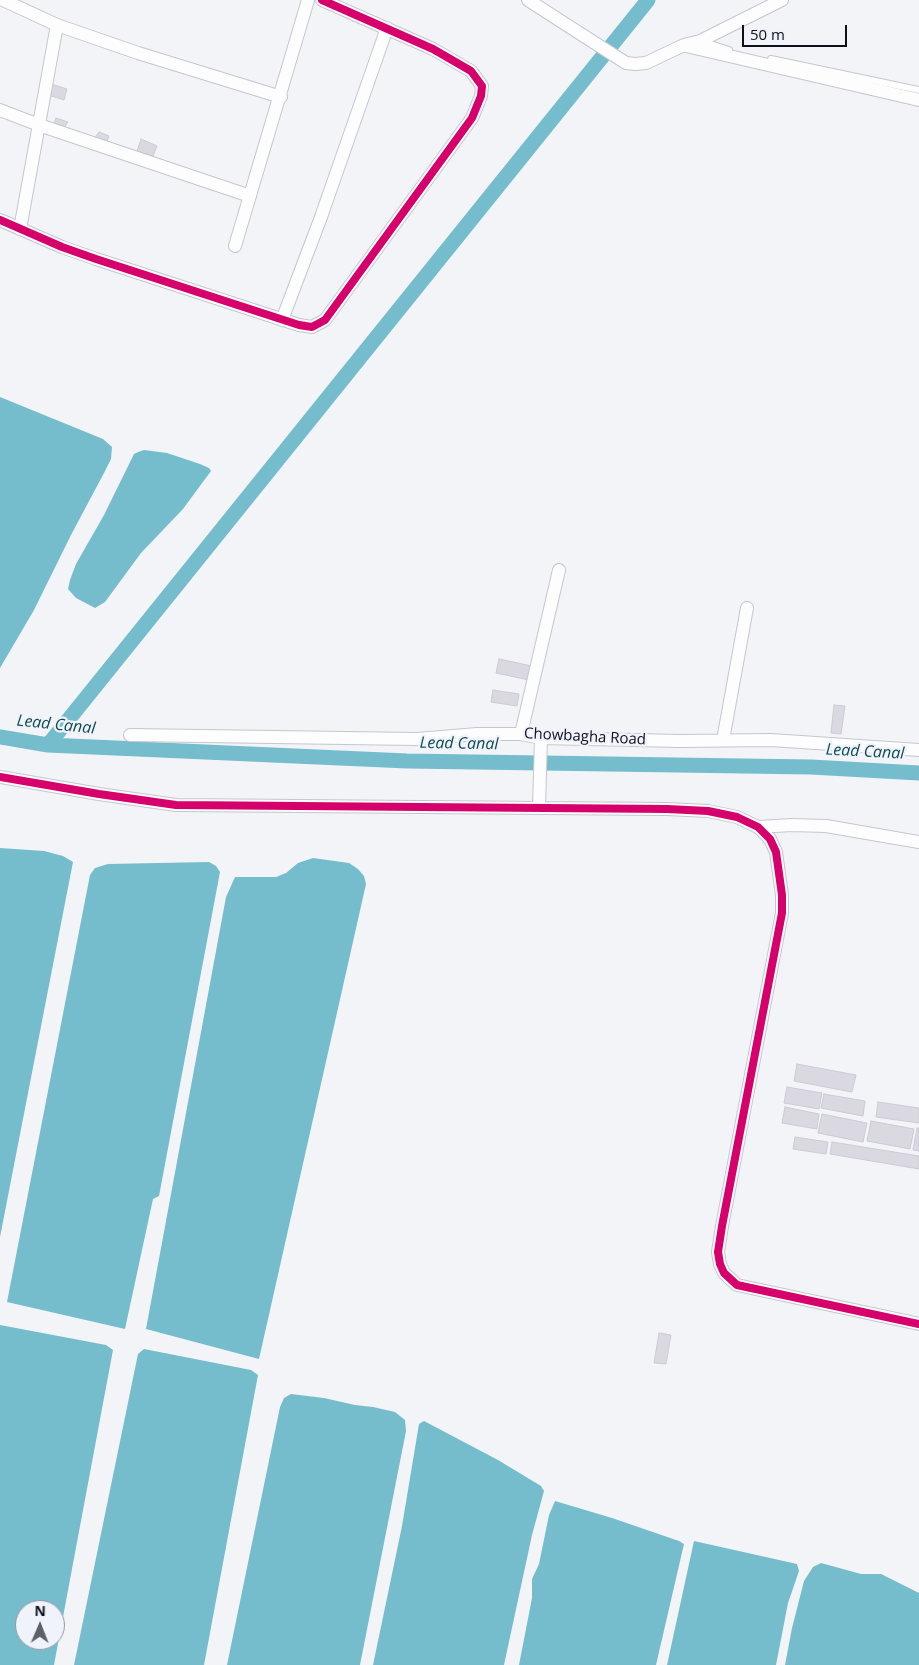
<!DOCTYPE html>
<style>
body{margin:0}
#map{position:relative;width:919px;height:1665px;overflow:hidden;background:#f2f4f8;font-family:"Open Sans",sans-serif}
canvas{display:block}
.north{position:absolute;left:15px;top:1600px;width:50px;height:50px;box-sizing:border-box;background:#f0f3fa;border:1px solid #9599a1;border-radius:50%;rotate:1deg;font-size:14px;font-weight:700;line-height:20px;text-align:center;color:#0d111c}
.north::after{content:'';display:block;margin:auto;width:18px;height:22px;background:#5d6069;clip-path:polygon(50% 0,100% 100%,50% 72%,0 100%)}
.scale{position:absolute;left:742px;top:25px;width:105px;height:22px;box-sizing:border-box;border:2px solid #0d111c;border-top:0;padding-left:6px;font-size:15px;line-height:18px;white-space:nowrap;color:#0d111c;-webkit-text-stroke:4px #f0f3fa;paint-order:stroke}
</style>
<div id="map">
<canvas width="919" height="1665"></canvas>
<div class="north">N</div>
<div class="scale">50 m</div>
</div>
<script>
const context = document.querySelector('canvas').getContext('2d');
context.lineJoin = 'round';
function fill(path, color) { context.fillStyle = color; context.fill(path, 'evenodd'); }
const toPath = rows => new Path2D(rows.map(r => 'M' + r).join(''));
function trace(path, color, width, dash) { context.strokeStyle = color; context.lineWidth = width; context.lineCap = dash ? 'butt' : 'round'; context.setLineDash(dash || []); context.stroke(path); }
function write(font, color, halo, rows, align = 'center') {
  context.font = font + ' "Open Sans",sans-serif'; context.lineWidth = 4.5; context.setLineDash([]); context.textBaseline = 'middle'; context.strokeStyle = halo; context.fillStyle = color; for (const [text, x, y, turn = 0] of rows) {
    context.save(); context.translate(x, y); context.rotate((+turn || 0) * Math.PI / 180); context.textAlign = isNaN(turn) ? turn : align; if (halo) context.strokeText(text, 0, 0); context.fillText(text, 0, 0); context.restore();
  }
}
const water = toPath([
 [0,397,103,439,112,447,111,459,104,473,71,535,34,610,0,668],
 [144,450,167,453,200,464,209,468,211,471,183,509,141,553,105,602,95,608,76,598,68,589,70,580,76,564,104,515,134,454,138,452],
 [0,848,44,851,63,856,73,862,0,1237],
 [313,858,349,863,358,869,364,876,366,884,259,1359,146,1329,226,897,235,877,276,877,286,873,298,863],
 [209,862,216,866,220,872,159,1196,153,1199,125,1329,7,1302,90,875,95,868,108,864],
 [0,1325,106,1345,113,1350,54,1665,0,1665],
 [25,1610,55,1610,55,1640,25,1640],
 [144,1349,251,1370,258,1375,204,1665,74,1665,138,1354],
 [291,1394,324,1398,355,1405,373,1407,395,1412,405,1420,406,1431,360,1665,227,1665,280,1407,284,1398],
 [424,1421,498,1460,541,1486,544,1491,532,1535,504,1665,373,1665,402,1526,419,1424],
 [555,1501,612,1518,679,1541,684,1544,656,1665,519,1665,532,1598,532,1579,539,1564,549,1515],
 [694,1541,797,1564,799,1571,788,1603,776,1665,667,1665],
 [821,1563,861,1574,881,1574,919,1593,919,1665,785,1665,792,1628,804,1581,813,1567]
]);
const canal = toPath([
 [0,737,48,745,407,761,811,767,919,773],
 [48,745,648,0]
]);
const building = toPath([
 [51,84,67,89,64,100,48,95,51,84],
 [56,118,68,122,63,129,53,126,56,118],
 [99,132,109,136,106,144,94,139,99,132],
 [141,139,157,146,153,156,137,151,141,139],
 [499,659,532,666,529,680,496,673,499,659],
 [493,690,519,694,517,706,491,702,493,690],
 [834,705,845,706,841,734,831,733,834,705],
 [797,1064,856,1075,852,1092,794,1081,797,1064],
 [787,1087,822,1093,819,1109,784,1103,787,1087],
 [824,1094,865,1101,863,1116,821,1108,824,1094],
 [878,1102,919,1108,919,1123,876,1117,878,1102],
 [785,1107,819,1114,817,1129,782,1123,785,1107],
 [822,1114,867,1123,863,1142,818,1133,822,1114],
 [871,1121,914,1129,910,1149,867,1141,871,1121],
 [917,1128,919,1128,919,1151,913,1150,917,1128],
 [795,1137,828,1142,826,1154,793,1149,795,1137],
 [832,1142,919,1156,919,1169,830,1154,832,1142],
 [659,1333,671,1335,666,1364,654,1363,659,1333]
]);
const lane = toPath([
 [701,41,729,50],
 [771,59,919,90]
]);
const street = toPath([
 [3,0,57,25,138,53,281,97],
 [528,0,626,63,635,64,646,63,684,45,700,41,782,0],
 [686,46,919,100],
 [0,110,39,125,250,196],
 [0,220,62,247,96,259,299,325,312,327,325,320,472,118,481,96,482,86,471,71,433,49,322,0],
 [20,229,57,25],
 [235,246,308,0],
 [282,320,321,217,387,28],
 [521,734,559,570],
 [130,735,417,739,477,734,521,734,541,738,680,741,771,740,919,750],
 [723,740,747,608],
 [0,777,99,794,176,805,667,809,708,811,737,817,758,827,770,839,776,852,782,895,782,913,722,1226,718,1252,720,1264,724,1273,737,1285,919,1324],
 [539,807,541,738],
 [758,827,792,825,826,826,919,842]
]);
const cycleway = toPath([
 [0,220,62,247,96,259,299,325,312,327,325,320,472,118,481,96,482,86,471,71,433,49,322,0],
 [0,777,99,794,176,805,667,809,708,811,737,817,758,827,770,839,776,852,782,895,782,913,722,1226,718,1252,720,1264,724,1273,737,1285,919,1324]
]);
const streetNames = [
 ["Chowbagha Road",585,737,3]
];
const waterNames = [
 ["Lead Canal",56,725,6],
 ["Lead Canal",459,744,1],
 ["Lead Canal",865,752,3]
];
fill(water, '#75bdcd');
trace(canal, '#75bdcd', 15);
fill(building, '#dad9e1');
trace(building, '#cccbd4', 1);
trace(lane, '#c4c7cf', 8);
trace(street, '#c4c7cf', 14);
trace(lane, '#fdfdfe', 6);
trace(street, '#fdfdfe', 12);
trace(cycleway, '#d6006c', 8);
write('15px', '#0d111c', '#f0f3fa', streetNames);
write('italic 16px', '#0e4a56', '#f0f3fa', waterNames);
</script>
